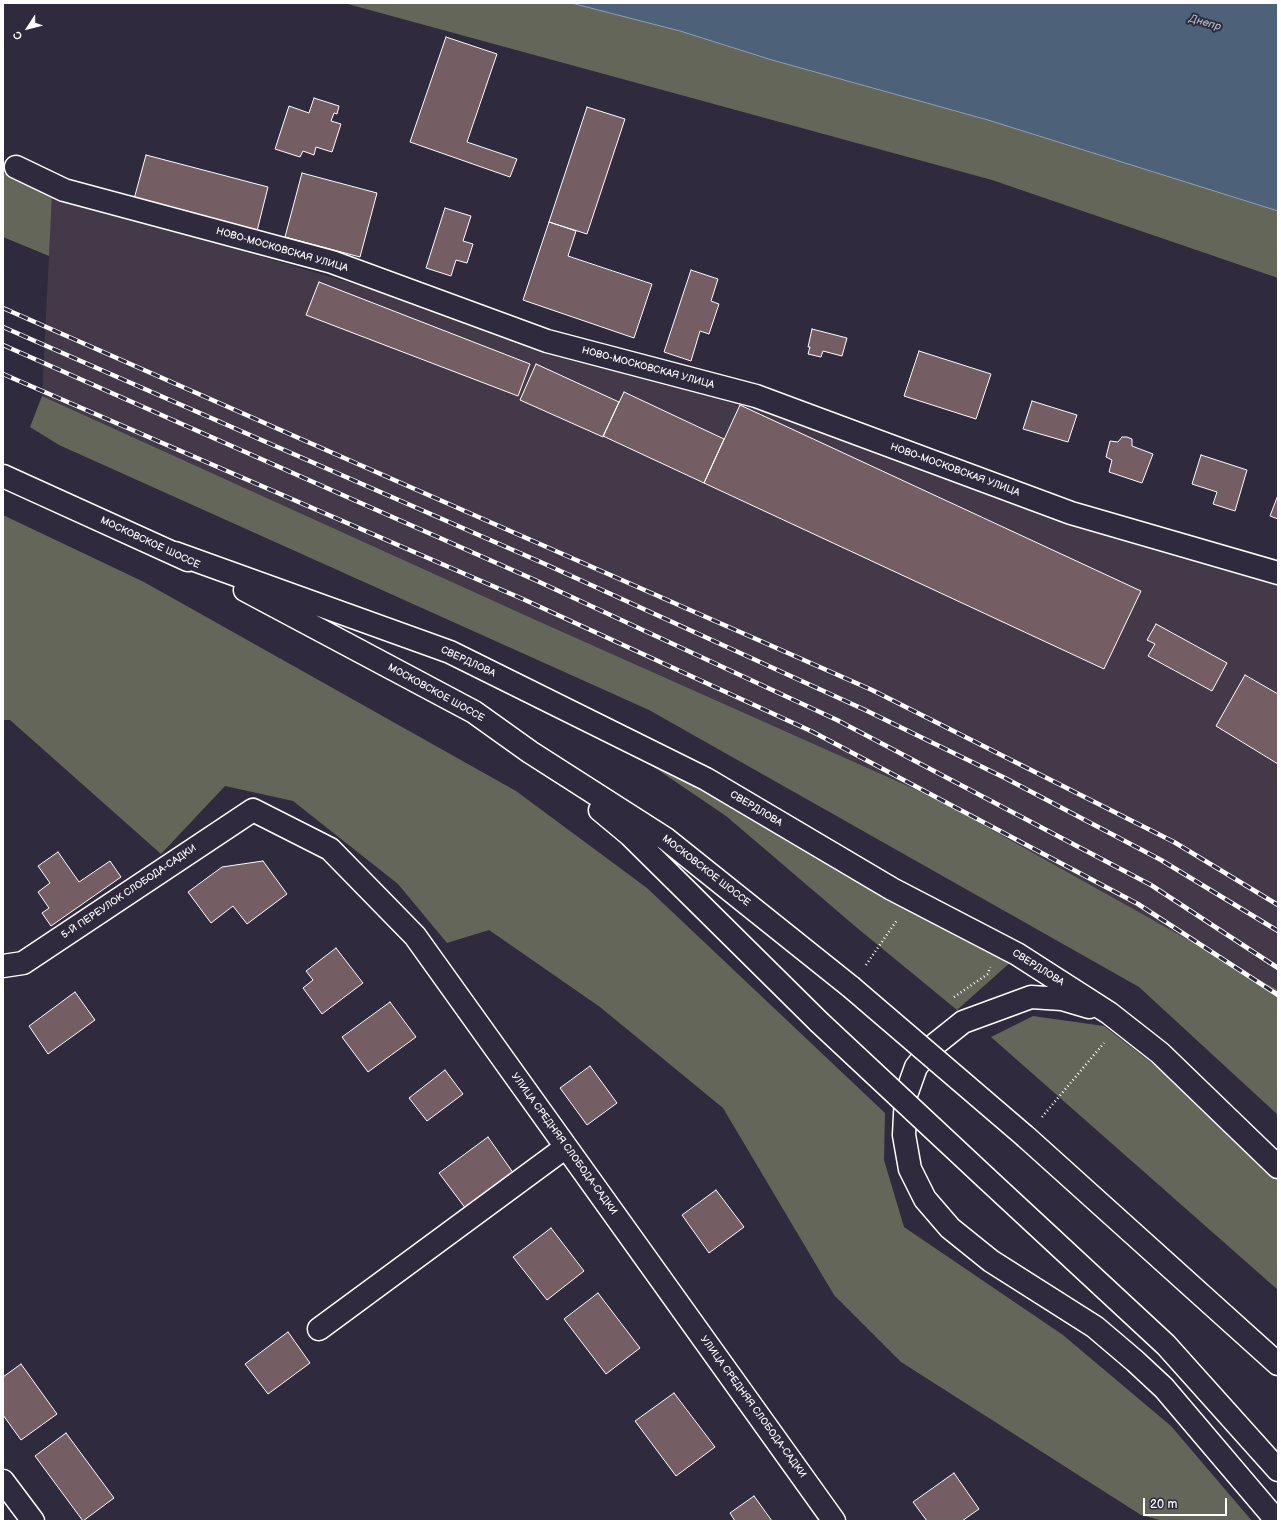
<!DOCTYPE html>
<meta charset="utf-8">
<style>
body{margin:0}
#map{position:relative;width:1281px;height:1524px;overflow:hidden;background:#2f2a3d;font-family:"Balsamiq Sans",sans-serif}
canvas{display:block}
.frame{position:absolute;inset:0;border:4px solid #fff;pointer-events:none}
.north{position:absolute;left:8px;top:8px;width:40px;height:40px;-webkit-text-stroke:3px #2f2a3d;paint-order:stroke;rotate:234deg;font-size:11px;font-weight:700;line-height:16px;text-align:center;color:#fff}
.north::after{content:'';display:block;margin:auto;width:14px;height:18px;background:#fff;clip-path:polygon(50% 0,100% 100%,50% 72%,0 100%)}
.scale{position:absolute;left:1143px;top:1498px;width:84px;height:18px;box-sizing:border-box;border:2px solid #fff;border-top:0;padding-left:5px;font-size:12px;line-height:14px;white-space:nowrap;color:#fff;-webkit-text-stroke:3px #2f2a3d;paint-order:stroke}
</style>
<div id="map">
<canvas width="1281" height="1524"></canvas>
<div class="frame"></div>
<div class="north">С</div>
<div class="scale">20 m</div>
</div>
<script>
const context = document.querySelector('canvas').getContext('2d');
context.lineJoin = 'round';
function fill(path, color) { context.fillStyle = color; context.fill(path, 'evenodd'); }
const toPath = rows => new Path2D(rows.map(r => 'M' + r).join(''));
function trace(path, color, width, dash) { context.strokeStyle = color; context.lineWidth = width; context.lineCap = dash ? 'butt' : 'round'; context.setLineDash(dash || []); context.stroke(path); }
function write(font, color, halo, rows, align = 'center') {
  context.font = font + ' "Balsamiq Sans",sans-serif'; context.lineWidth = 4; context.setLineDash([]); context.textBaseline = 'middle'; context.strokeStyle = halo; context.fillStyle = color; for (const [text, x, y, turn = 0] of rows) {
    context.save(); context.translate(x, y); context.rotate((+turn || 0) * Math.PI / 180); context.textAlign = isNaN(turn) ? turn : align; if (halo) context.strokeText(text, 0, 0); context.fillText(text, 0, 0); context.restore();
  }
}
const built = toPath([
 [52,194,650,372,1278,579,1278,990,935,798,538,621,42,396]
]);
const green = toPath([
 [344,3,571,3,680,31,772,60,988,120,1278,211,1278,278,992,180],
 [3,173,52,194,49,256,3,237],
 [42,396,538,621,935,798,1278,990,1278,1115,1139,987,649,710,59,445,30,427],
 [3,515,144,582,516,791,647,888,885,1113,884,1160,904,1227,1063,1335,1171,1426,1252,1521,1163,1521,1141,1515,901,1362,834,1295,723,1108,600,1007,489,930,447,943,398,884,293,801,225,786,161,854,10,720,3,720],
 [527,681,1012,961,957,1010,856,927,726,816],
 [1033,1016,1104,1026,1183,1087,1278,1177,1278,1290,991,1037]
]);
const water = toPath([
 [571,3,1278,3,1278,211,988,120,772,60,680,31,571,3]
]);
const building = toPath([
 [446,37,497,54,467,142,517,159,510,177,410,142,446,37],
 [314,98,339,106,337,114,334,113,331,121,341,124,332,152,316,147,314,155,303,151,300,157,275,149,289,106,309,113,314,98],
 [587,107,625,119,587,234,549,222,587,107],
 [146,155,268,187,257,231,134,199,146,155],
 [302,173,377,193,360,257,285,237,302,173],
 [445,208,471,216,463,241,473,244,467,263,456,260,451,276,426,268,445,208],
 [549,222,576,231,568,256,652,284,634,338,523,300,549,222],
 [691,270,718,279,711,301,719,304,709,334,700,331,691,361,664,352,691,270],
 [319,282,530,364,518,396,306,315,319,282],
 [812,329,847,338,842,356,823,351,821,357,808,354,810,347,808,347,812,329],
 [919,351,991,374,976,419,904,396,919,351],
 [536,364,619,402,603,437,520,400,536,364],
 [624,392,724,439,704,483,603,436,624,392],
 [1032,401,1077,415,1068,442,1023,429,1032,401],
 [740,405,1141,591,1104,669,704,483,740,405],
 [1122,437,1127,437,1132,439,1132,446,1153,454,1142,483,1109,472,1112,460,1106,457,1110,441,1118,442,1122,437],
 [1201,455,1247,470,1235,511,1213,504,1217,492,1192,484,1201,455],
 [1278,495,1278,519,1270,516,1278,495],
 [1156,624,1227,663,1212,691,1148,656,1155,644,1147,640,1156,624],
 [1245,675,1278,694,1278,764,1216,726,1245,675],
 [58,852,79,882,110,861,121,877,51,926,42,913,49,908,38,892,50,883,38,866,58,852],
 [263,861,287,894,247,924,233,906,211,923,188,892,222,867,263,861],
 [336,948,363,983,322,1014,303,988,313,980,306,971,336,948],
 [75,992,95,1020,48,1054,29,1026,75,992],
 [390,1002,416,1037,368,1072,342,1037,390,1002],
 [590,1066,617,1103,587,1125,560,1088,590,1066],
 [445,1070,463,1094,427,1121,409,1098,445,1070],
 [488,1137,514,1174,466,1209,439,1173,488,1137],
 [716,1190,744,1227,709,1253,682,1215,716,1190],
 [551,1228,584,1271,547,1300,513,1257,551,1228],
 [598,1293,640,1348,606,1374,564,1319,598,1293],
 [288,1332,310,1363,268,1394,245,1364,288,1332],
 [21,1364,57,1414,21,1440,3,1415,3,1377,21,1364],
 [674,1393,715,1447,676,1476,635,1421,674,1393],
 [66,1433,114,1498,83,1521,35,1456,66,1433],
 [954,1473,979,1509,962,1521,927,1521,913,1502,954,1473],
 [754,1496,772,1521,735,1521,730,1513,754,1496]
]);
const path = toPath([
 [866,965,897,920],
 [954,997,988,974,990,967],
 [1042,1117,1104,1043]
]);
const minor = toPath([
 [16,167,64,190,332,262,547,341,756,396,1071,513,1278,573],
 [3,966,23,963,253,810,330,849,415,936,834,1521],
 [319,1329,566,1147],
 [3,1481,33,1521]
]);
const major = toPath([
 [3,476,188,560],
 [175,553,450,652,706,779,892,889,1017,954,1109,1013,1160,1053,1278,1167],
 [245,590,474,712,530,752,666,839,851,987],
 [600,810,630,835,819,1022],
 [1089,1007,1062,999,1031,997,963,1022,933,1046,916,1067,906,1095,904,1135,910,1169,925,1199,950,1228,991,1261,1095,1327,1135,1361,1164,1388,1277,1521],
 [1026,1137,1278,1364],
 [986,1178,1166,1345,1278,1470]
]);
const rail = toPath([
 [3,308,872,690,1174,842,1278,905],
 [3,327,545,564,863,709,1005,778,1161,860,1278,931],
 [3,345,535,580,837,720,1151,885,1278,968],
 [3,374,525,600,813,732,1138,904,1278,995]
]);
const majorBridge = toPath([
 [851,987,1026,1137],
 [819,1022,986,1178]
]);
const streetNames = [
 ["НОВО-МОСКОВСКАЯ УЛИЦА",282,250,16],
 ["НОВО-МОСКОВСКАЯ УЛИЦА",648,368,15],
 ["НОВО-МОСКОВСКАЯ УЛИЦА",955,470,20],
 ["МОСКОВСКОЕ ШОССЕ",150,543,25],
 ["СВЕРДЛОВА",468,662,25],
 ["МОСКОВСКОЕ ШОССЕ",436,693,29],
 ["СВЕРДЛОВА",756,809,31],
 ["МОСКОВСКОЕ ШОССЕ",706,871,38],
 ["5-Й ПЕРЕУЛОК СЛОБОДА-САДКИ",129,892,-34],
 ["СВЕРДЛОВА",1038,968,32],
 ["УЛИЦА СРЕДНЯЯ СЛОБОДА-САДКИ",564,1144,54],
 ["УЛИЦА СРЕДНЯЯ СЛОБОДА-САДКИ",753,1407,54]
];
const waterNames = [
 ["Днепр",1205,23,16]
];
fill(built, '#443948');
fill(green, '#636658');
fill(water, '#4d6278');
trace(water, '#94a1ae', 1);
fill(building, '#745d63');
trace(building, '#fff', 1);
trace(minor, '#fff', 25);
trace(major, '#fff', 25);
trace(path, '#fff', 2.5, [1, 3]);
trace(minor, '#2f2a3d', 22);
trace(major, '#2f2a3d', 22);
trace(rail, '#fff', 4.5);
trace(rail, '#2f2a3d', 3, [9]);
trace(majorBridge, '#fff', 25, []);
trace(majorBridge, '#2f2a3d', 22);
write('10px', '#fff', '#2f2a3d', streetNames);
write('italic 11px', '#afb8c2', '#2f2a3d', waterNames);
</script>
